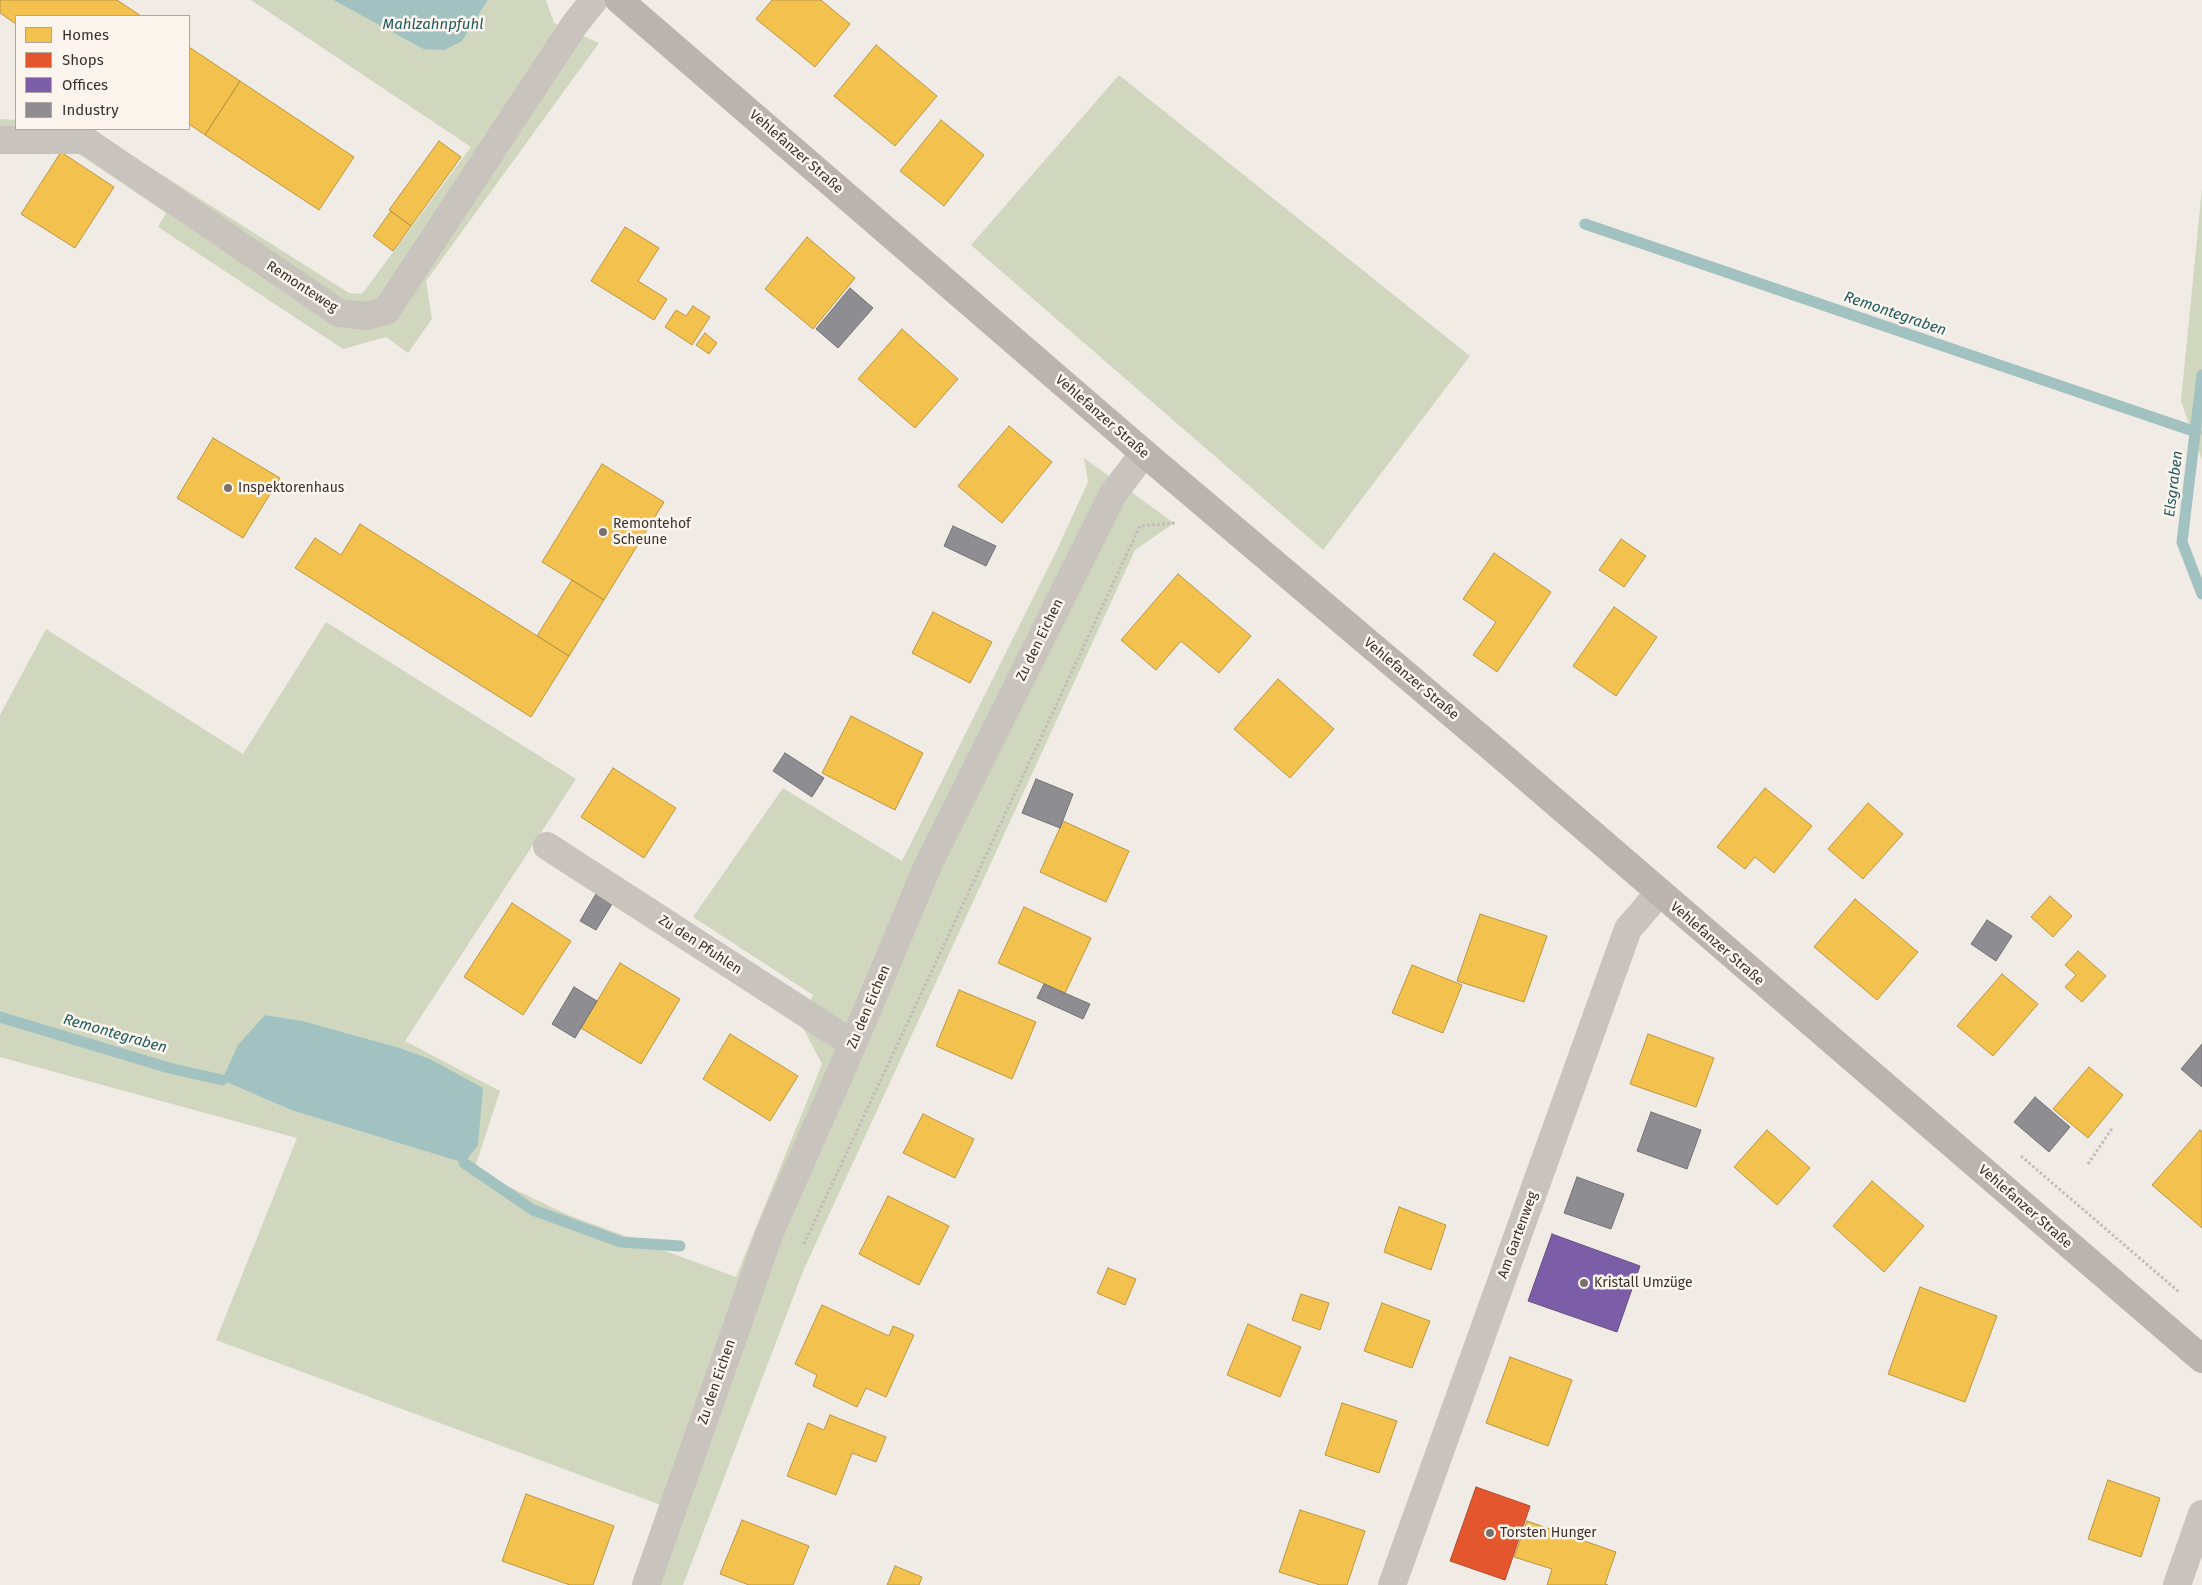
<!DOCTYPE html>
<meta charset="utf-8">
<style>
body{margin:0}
#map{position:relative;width:2202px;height:1585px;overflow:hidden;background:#f0ebe5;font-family:"Fira Sans",sans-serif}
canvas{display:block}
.legend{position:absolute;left:15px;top:15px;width:175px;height:115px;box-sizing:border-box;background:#fbf5ee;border:1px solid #aea6a0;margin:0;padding:6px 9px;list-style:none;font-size:15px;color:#3b302b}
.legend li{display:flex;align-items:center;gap:10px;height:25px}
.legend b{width:25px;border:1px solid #aea6a0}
</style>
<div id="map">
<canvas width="2202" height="1585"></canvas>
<ul class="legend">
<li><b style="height:14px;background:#f2c14e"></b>Homes</li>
<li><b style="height:14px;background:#e4572e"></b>Shops</li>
<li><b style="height:14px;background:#7b5ea7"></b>Offices</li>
<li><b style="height:14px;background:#8d8d92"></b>Industry</li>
</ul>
</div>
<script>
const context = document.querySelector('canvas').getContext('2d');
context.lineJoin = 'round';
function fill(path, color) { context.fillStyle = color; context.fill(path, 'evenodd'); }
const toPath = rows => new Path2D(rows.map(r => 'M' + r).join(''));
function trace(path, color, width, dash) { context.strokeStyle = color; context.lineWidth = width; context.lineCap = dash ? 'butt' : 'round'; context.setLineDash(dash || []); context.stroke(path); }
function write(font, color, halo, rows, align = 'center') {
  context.font = font + ' "Fira Sans",sans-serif'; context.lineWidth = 5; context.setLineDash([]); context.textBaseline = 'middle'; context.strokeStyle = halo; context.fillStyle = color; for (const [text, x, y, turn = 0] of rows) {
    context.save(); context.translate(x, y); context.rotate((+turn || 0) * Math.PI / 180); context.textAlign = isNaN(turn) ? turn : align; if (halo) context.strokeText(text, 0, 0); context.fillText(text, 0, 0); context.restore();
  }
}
const green = toPath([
 [251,0,333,0,423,49,462,41,488,0,546,0,554,23,599,43,426,281,432,319,408,353,386,337,343,349,158,227,166,213,70,148,0,151,0,119,16,120,16,129,93,131,349,293,362,294,471,147],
 [1119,75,1470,356,1323,550,971,245],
 [2202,188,2202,460,2181,401],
 [1084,458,1174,523,1135,550,804,1269,683,1585,632,1585,661,1505,216,1340,297,1138,0,1057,0,715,46,629,243,754,326,622,576,779,405,1041,500,1091,474,1170,568,1215,736,1277,822,1064,799,1020,813,995,693,917,783,788,902,861,1055,554,1088,482],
 [265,1015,303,1021,400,1048,430,1059,464,1163,291,1110,223,1080]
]);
const water = toPath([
 [333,0,488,0,462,41,444,50,423,49],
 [265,1015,303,1021,400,1048,430,1059,483,1088,478,1145,464,1163,291,1110,222,1080,238,1045]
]);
const homes = toPath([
 [0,0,117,0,141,16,16,16,16,24,0,13,0,0],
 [772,0,821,0,850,24,815,67,756,19,772,0],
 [876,45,937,96,895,146,834,96,876,45],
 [189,47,240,81,205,135,189,124,189,47],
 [240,81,354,157,319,210,205,135,240,81],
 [941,120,984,155,944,206,900,171,941,120],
 [439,141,461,157,411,226,389,210,439,141],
 [61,152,114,187,75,248,21,214,61,152],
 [391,211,411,226,393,251,373,236,391,211],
 [625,227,659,248,638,281,667,299,654,320,591,281,625,227],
 [807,237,855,278,813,329,765,289,807,237],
 [693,306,710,317,692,345,665,327,676,310,686,316,693,306],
 [902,329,958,379,915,428,858,379,902,329],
 [705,333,717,343,709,354,696,345,705,333],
 [1009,426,1052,462,1002,523,958,486,1009,426],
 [213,438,280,478,243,538,177,498,213,438],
 [602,464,664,502,604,600,542,562,602,464],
 [360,524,569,656,531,717,295,568,315,538,341,555,360,524],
 [1621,539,1646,556,1624,587,1599,570,1621,539],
 [1494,553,1551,592,1497,672,1473,655,1496,622,1463,599,1494,553],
 [1178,574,1251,636,1219,673,1181,641,1156,670,1121,640,1178,574],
 [572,580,604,600,569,656,537,636,572,580],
 [1614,607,1657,637,1616,696,1573,666,1614,607],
 [933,612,992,642,970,683,912,653,933,612],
 [1278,679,1334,729,1290,778,1234,729,1278,679],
 [851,716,923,753,895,810,822,773,851,716],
 [613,768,676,808,644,858,581,817,613,768],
 [1765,788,1812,826,1774,873,1755,857,1745,869,1717,847,1765,788],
 [1868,803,1903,834,1863,879,1828,849,1868,803],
 [1063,821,1129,851,1106,902,1040,872,1063,821],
 [2050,896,2072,916,2053,937,2031,917,2050,896],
 [1855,899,1918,952,1877,1000,1814,947,1855,899],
 [512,903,571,941,523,1015,464,977,512,903],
 [1024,907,1091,938,1065,993,998,963,1024,907],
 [1480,914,1547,936,1524,1002,1457,981,1480,914],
 [2078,951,2106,976,2082,1002,2065,987,2076,975,2065,965,2078,951],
 [620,963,680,999,641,1064,581,1028,620,963],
 [1412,965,1462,985,1443,1033,1392,1013,1412,965],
 [2002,974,2038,1004,1993,1056,1957,1026,2002,974],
 [959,990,1036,1022,1012,1079,936,1046,959,990],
 [730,1034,798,1076,770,1121,703,1079,730,1034],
 [1648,1034,1714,1058,1696,1107,1630,1084,1648,1034],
 [2089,1067,2123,1095,2088,1138,2053,1109,2089,1067],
 [923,1114,974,1139,955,1178,903,1153,923,1114],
 [1767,1130,1810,1168,1777,1205,1734,1167,1767,1130],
 [2200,1130,2202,1132,2202,1228,2152,1185,2200,1130],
 [1872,1181,1924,1226,1884,1272,1833,1226,1872,1181],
 [888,1196,949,1226,919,1285,859,1254,888,1196],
 [1399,1207,1446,1225,1431,1270,1384,1252,1399,1207],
 [1108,1268,1136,1279,1125,1305,1097,1293,1108,1268],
 [1920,1287,1997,1316,1965,1402,1888,1374,1920,1287],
 [1301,1294,1329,1303,1320,1330,1292,1320,1301,1294],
 [1382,1303,1430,1321,1412,1368,1364,1351,1382,1303],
 [822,1305,889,1336,893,1326,914,1335,886,1397,866,1388,857,1407,813,1386,817,1375,795,1364,822,1305],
 [1248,1324,1301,1347,1280,1397,1227,1375,1248,1324],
 [1510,1357,1572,1380,1548,1446,1486,1423,1510,1357],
 [1342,1403,1397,1421,1379,1473,1325,1455,1342,1403],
 [830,1415,886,1437,876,1462,852,1453,836,1495,787,1476,808,1423,824,1430,830,1415],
 [2108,1480,2160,1498,2141,1557,2088,1539,2108,1480],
 [526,1494,614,1526,593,1585,570,1585,502,1561,526,1494],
 [1300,1510,1365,1531,1347,1585,1320,1585,1279,1572,1300,1510],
 [742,1520,809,1546,793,1585,749,1585,720,1574,742,1520],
 [1527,1521,1616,1552,1605,1584,1608,1585,1547,1585,1552,1569,1514,1557,1527,1521],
 [895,1566,922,1577,919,1585,887,1585,895,1566]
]);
const shops = toPath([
 [1476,1487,1530,1506,1505,1580,1450,1561,1476,1487]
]);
const offices = toPath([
 [1552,1234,1640,1266,1617,1332,1528,1301,1552,1234]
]);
const industry = toPath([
 [850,288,873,308,838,348,816,329,850,288],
 [953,526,996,546,986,566,944,546,953,526],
 [785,753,824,778,812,797,773,771,785,753],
 [1036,779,1073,794,1060,828,1022,813,1036,779],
 [596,894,612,904,596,930,580,921,596,894],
 [1987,920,2012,936,1996,961,1971,944,1987,920],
 [1044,984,1090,1004,1083,1019,1037,998,1044,984],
 [574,987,597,1001,575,1038,552,1024,574,987],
 [2202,1044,2202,1087,2181,1069,2202,1044],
 [2035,1097,2070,1127,2049,1152,2014,1122,2035,1097],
 [1651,1112,1701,1130,1687,1169,1637,1151,1651,1112],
 [1577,1177,1624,1194,1611,1229,1564,1213,1577,1177]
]);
const stream = toPath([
 [1585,224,2196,432],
 [2202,375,2182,542,2202,594],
 [0,1017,169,1068,222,1080],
 [464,1163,533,1210,621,1242,680,1246]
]);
const path = toPath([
 [2021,1156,2179,1292],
 [2088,1164,2113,1127],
 [804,1244,1140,526,1175,523]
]);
const street = toPath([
 [0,140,85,140,339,313,367,316,386,311,575,24,594,0],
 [547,846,853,1044],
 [646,1585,770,1232,853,1044,928,865,1113,494,1144,453],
 [1392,1585,1628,929,1659,893],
 [2177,1585,2202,1514]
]);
const secondary = toPath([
 [619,0,1144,453,1490,746,2202,1359]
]);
const markers = [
 [228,488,5,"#7a716c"],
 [603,532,5,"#7a716c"],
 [1584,1283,5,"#7a716c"],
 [1490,1533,5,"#7a716c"]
];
const streetNames = [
 ["Vehlefanzer Straße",796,152,41],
 ["Remonteweg",302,287,33],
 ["Vehlefanzer Straße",1102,417,41],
 ["Zu den Eichen",1040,640,-64],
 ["Vehlefanzer Straße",1411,679,40],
 ["Vehlefanzer Straße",1717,944,41],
 ["Zu den Pfuhlen",700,945,33],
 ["Zu den Eichen",869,1007,-67],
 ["Vehlefanzer Straße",2025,1207,41],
 ["Am Gartenweg",1518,1235,-70],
 ["Zu den Eichen",717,1382,-71]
];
const poiNames = [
 ["Inspektorenhaus",238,488],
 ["Remontehof",613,524],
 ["Scheune",613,540],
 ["Kristall Umzüge",1594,1283],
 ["Torsten Hunger",1500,1533]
];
const waterNames = [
 ["Mahlzahnpfuhl",433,25],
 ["Remontegraben",1895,314,19],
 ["Elsgraben",2174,484,-83],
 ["Remontegraben",115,1034,16]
];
fill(green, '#d1d6bf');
fill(water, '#a1c2c1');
fill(homes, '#f2c14e');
trace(homes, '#bb9644', 1);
fill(shops, '#e4572e');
trace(shops, '#b14b2d', 1);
fill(offices, '#7b5ea7');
trace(offices, '#685082', 1);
fill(industry, '#8d8d92');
trace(industry, '#747173', 1);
trace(stream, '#a1c2c1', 11);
trace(path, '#c2bbb6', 3, [2.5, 2.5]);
trace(street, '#c9c3be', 28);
trace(secondary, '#bab3ae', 28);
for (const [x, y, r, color] of markers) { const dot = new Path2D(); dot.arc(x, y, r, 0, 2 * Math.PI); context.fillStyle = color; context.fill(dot); trace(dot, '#fbf5ee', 2); }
write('14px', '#3b302b', '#fbf5ee', streetNames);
write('14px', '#3b302b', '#fbf5ee', poiNames, 'left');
write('italic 15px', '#1f5a5e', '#fbf5ee', waterNames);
</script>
